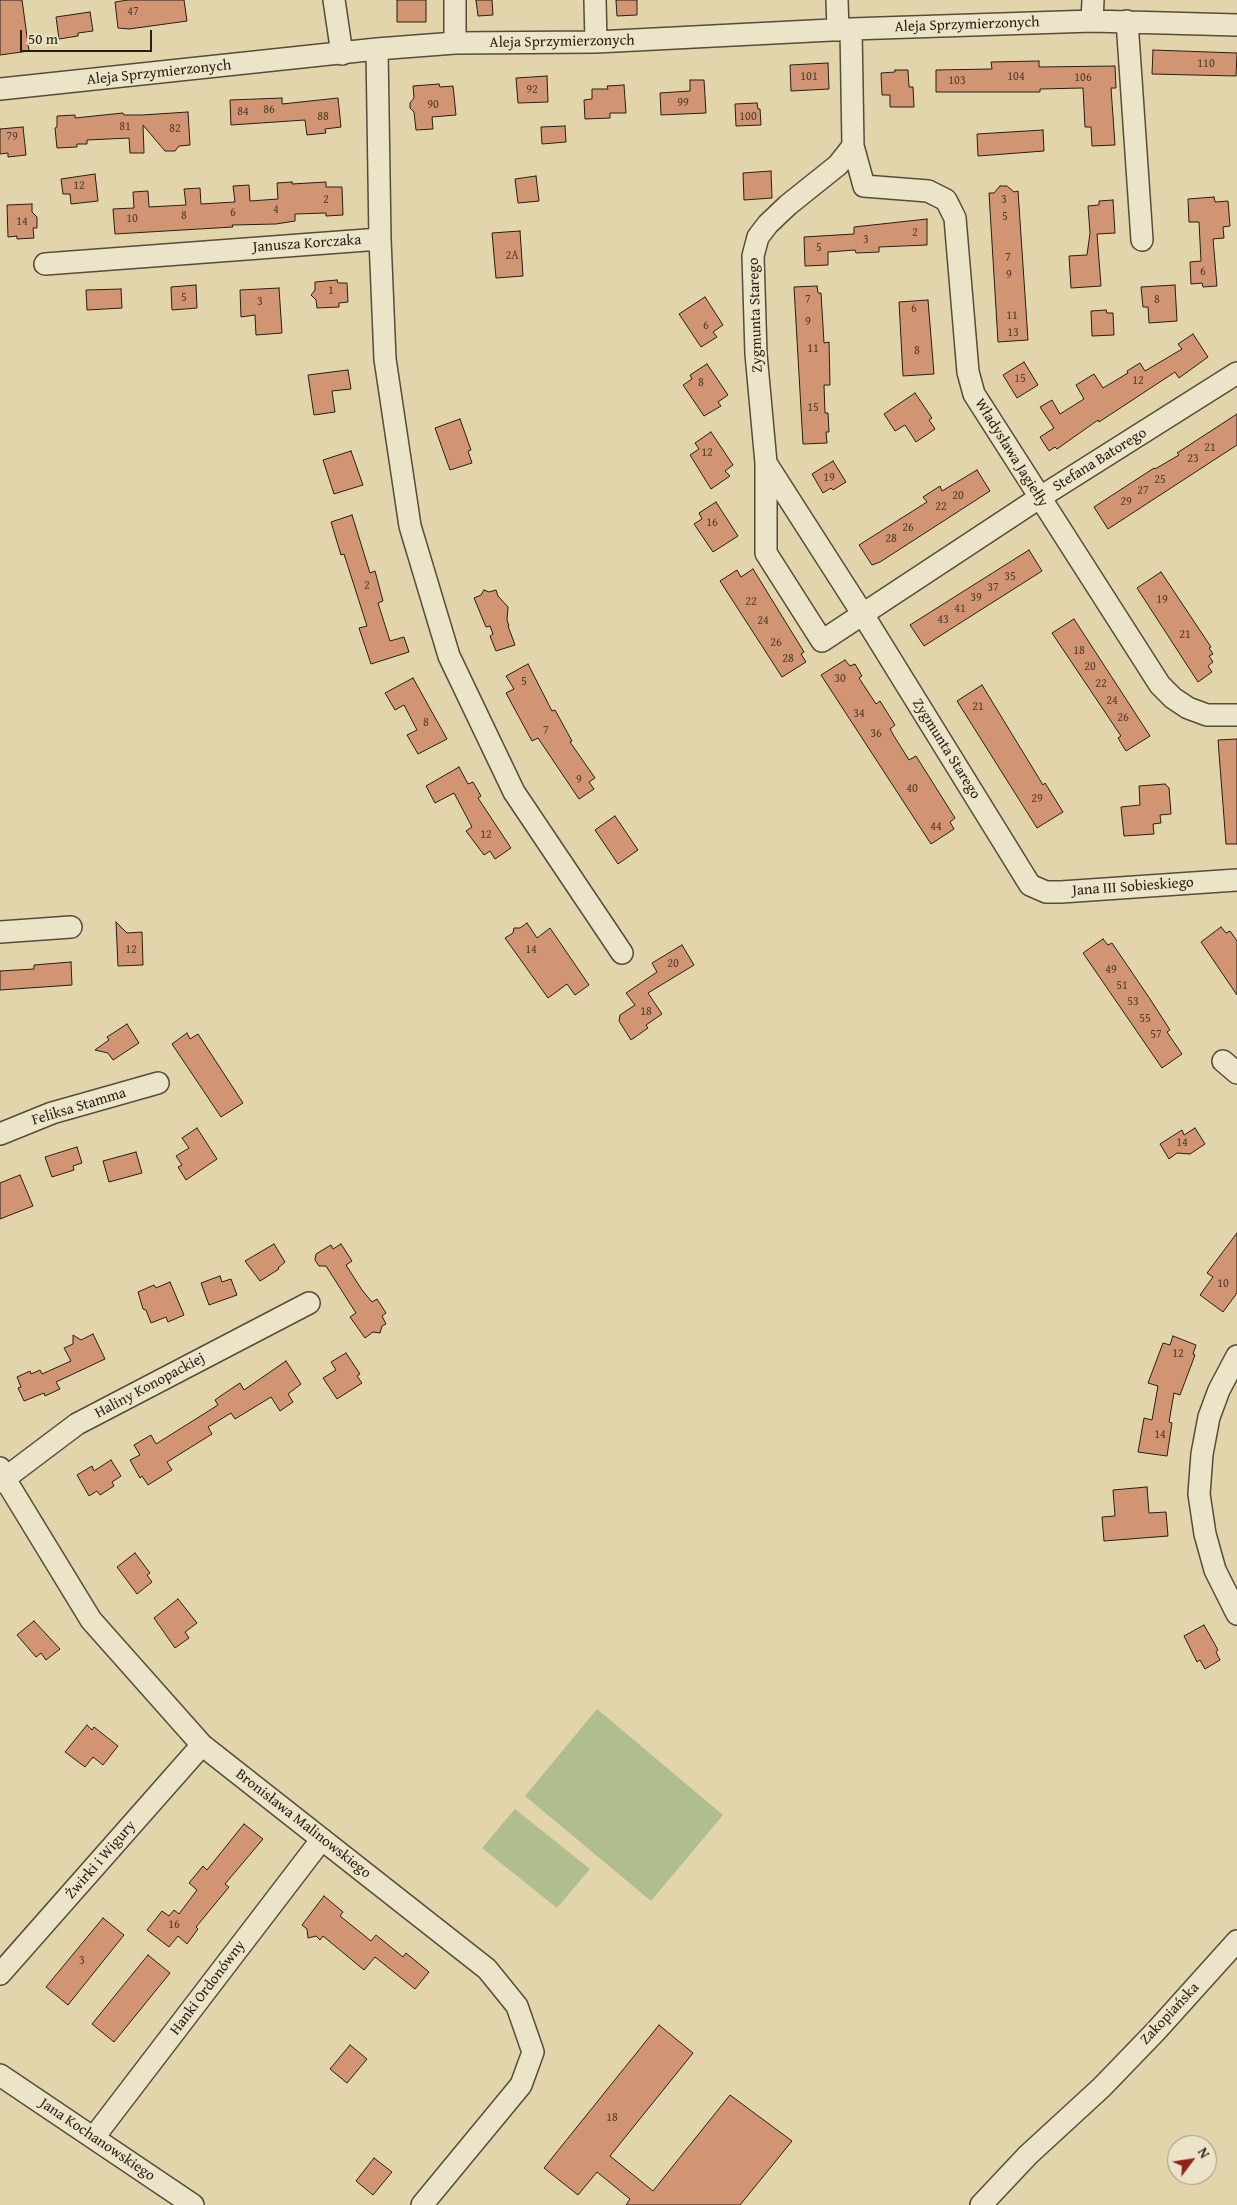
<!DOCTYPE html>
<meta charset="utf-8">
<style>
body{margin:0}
#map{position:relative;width:1237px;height:2205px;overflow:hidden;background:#e2d5ab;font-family:"Gentium Book Plus",serif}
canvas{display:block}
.north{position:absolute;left:1167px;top:2135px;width:50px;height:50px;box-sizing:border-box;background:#ece4c8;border:1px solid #9d9580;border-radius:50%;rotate:59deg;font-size:14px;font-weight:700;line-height:20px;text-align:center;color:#271e14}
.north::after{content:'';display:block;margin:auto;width:18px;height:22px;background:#8f2418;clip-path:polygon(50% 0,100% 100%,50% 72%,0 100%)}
.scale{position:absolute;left:20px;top:30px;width:132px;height:22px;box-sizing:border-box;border:2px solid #271e14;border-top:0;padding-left:6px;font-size:15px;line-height:18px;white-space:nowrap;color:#271e14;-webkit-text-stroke:4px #ece4c8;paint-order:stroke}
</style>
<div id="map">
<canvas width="1237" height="2205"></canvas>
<div class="north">N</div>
<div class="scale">50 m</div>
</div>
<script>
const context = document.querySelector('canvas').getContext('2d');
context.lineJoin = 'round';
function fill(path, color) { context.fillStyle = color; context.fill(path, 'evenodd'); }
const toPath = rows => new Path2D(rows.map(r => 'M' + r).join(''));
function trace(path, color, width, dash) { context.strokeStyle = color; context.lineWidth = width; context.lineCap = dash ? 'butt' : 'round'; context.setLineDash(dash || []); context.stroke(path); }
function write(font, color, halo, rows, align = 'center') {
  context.font = font + ' "Gentium Book Plus",serif'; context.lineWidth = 4; context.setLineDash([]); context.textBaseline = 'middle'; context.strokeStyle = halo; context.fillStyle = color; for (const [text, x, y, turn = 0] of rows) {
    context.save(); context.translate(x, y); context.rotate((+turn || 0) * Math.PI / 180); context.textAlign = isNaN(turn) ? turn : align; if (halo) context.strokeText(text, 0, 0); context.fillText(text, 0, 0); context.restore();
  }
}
const green = toPath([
 [597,1709,723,1815,651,1901,525,1796],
 [515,1809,590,1869,557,1908,482,1848]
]);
const building = toPath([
 [0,0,22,0,29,51,0,55,0,0],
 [128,0,184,0,187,21,129,29,118,28,115,2,128,0],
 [397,0,426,0,426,22,397,22,397,0],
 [476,0,492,0,493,15,478,16,476,0],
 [616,0,637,0,637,15,617,16,616,0],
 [90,12,93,31,78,33,78,36,59,39,56,17,90,12],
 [1153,50,1237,53,1236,76,1152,74,1153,50],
 [1039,61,1039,67,1115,66,1116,88,1111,88,1115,145,1092,146,1091,127,1085,127,1083,88,1040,89,1040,92,936,92,936,70,992,69,991,62,1039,61],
 [828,63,829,89,791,91,790,65,828,63],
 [895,70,908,70,909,87,913,87,914,107,890,107,890,95,882,95,881,73,895,72,895,70],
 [547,76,548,102,518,103,516,78,547,76],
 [690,80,704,80,706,113,661,115,660,93,690,91,690,80],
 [439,84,440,87,453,86,456,115,432,117,433,129,416,130,414,112,410,108,410,103,414,98,413,86,439,84],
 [624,85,626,113,610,113,610,118,585,119,584,100,592,99,592,89,608,89,607,86,624,85],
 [282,98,282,104,338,98,341,127,325,129,326,133,307,135,305,120,231,125,230,100,282,98],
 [757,103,758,109,760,109,761,125,736,126,735,104,757,103],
 [188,112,190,145,179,146,175,151,165,151,143,125,144,153,130,153,129,138,87,140,87,144,77,144,77,147,57,148,55,128,57,127,57,116,75,115,75,118,123,113,124,115,142,115,188,112],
 [565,126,566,142,542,144,541,127,565,126],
 [23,127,26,155,8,157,8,153,0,154,0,129,23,127],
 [1043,130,1044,151,978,156,977,134,1043,130],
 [771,171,772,198,744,200,743,173,771,171],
 [95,174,98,201,71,204,70,194,63,194,61,179,95,174],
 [536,176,539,201,518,203,515,179,536,176],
 [292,182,292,184,326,182,326,187,342,187,343,215,326,216,326,213,295,214,295,221,276,224,232,225,233,227,115,234,113,209,134,208,133,192,148,191,149,207,186,205,184,189,200,188,201,204,235,202,233,186,249,185,250,201,278,199,277,183,292,182],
 [1000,186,1007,186,1014,192,1018,191,1028,340,998,342,989,193,994,193,1000,186],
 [1214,197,1215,202,1228,201,1230,226,1223,227,1224,238,1213,239,1217,286,1203,287,1202,283,1191,284,1190,262,1201,261,1199,222,1189,222,1188,199,1214,197],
 [1113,200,1115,233,1097,234,1101,286,1071,288,1069,256,1087,255,1090,233,1088,206,1099,205,1099,201,1113,200],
 [32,204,32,212,37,217,37,228,33,228,34,238,17,239,17,236,8,237,7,205,32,204],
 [927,219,927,245,879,247,879,252,856,253,855,250,828,252,828,265,805,266,804,237,854,234,854,227,927,219],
 [520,231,523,276,496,278,492,233,520,231],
 [337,280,338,283,347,283,348,302,339,303,339,307,317,308,316,300,311,295,315,290,315,282,337,280],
 [196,285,197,308,172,310,171,287,196,285],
 [1175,285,1177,321,1149,323,1148,307,1143,307,1141,287,1175,285],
 [817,286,818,293,821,293,824,343,829,342,830,385,824,385,825,413,828,413,829,432,826,432,827,443,803,444,794,287,817,286],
 [279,288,282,333,256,335,255,315,241,317,240,290,279,288],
 [121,289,122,308,87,310,86,290,121,289],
 [705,297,723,325,713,332,717,337,701,347,679,314,705,297],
 [928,300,934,374,903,376,899,302,928,300],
 [1106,310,1107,313,1113,313,1114,335,1092,336,1091,311,1106,310],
 [1193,334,1208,357,1179,378,1175,372,1099,422,1098,420,1057,449,1055,447,1049,451,1040,437,1054,428,1040,407,1052,400,1060,414,1084,399,1076,385,1094,374,1103,388,1128,373,1127,371,1140,363,1145,371,1182,349,1178,344,1193,334],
 [1024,362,1038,385,1017,398,1003,375,1024,362],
 [707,364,728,395,718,402,721,406,704,416,683,385,692,379,690,375,707,364],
 [348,370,351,389,332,391,335,412,314,415,308,375,348,370],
 [915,393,932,418,929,420,935,429,916,442,905,425,895,431,884,414,915,393],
 [1237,414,1237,445,1108,529,1094,507,1154,468,1155,469,1179,455,1177,453,1237,414],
 [460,419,471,450,468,451,472,463,450,470,435,428,460,419],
 [711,432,733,465,725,471,730,476,711,489,690,455,699,449,695,443,711,432],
 [351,451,363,485,334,494,323,460,351,451],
 [833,461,846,482,833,490,831,488,823,493,812,474,833,461],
 [977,470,990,491,880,562,872,565,859,545,927,502,923,497,940,486,942,491,977,470],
 [716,502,738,536,713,552,694,524,702,519,699,513,716,502],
 [352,515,370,573,375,571,383,601,378,603,390,641,404,637,409,652,371,664,359,628,367,626,344,554,341,555,331,522,352,515],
 [1029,550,1042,571,924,646,910,625,1029,550],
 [753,569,804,652,801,654,806,662,782,677,720,581,737,570,741,577,753,569],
 [1161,572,1211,647,1209,648,1213,654,1209,656,1213,662,1208,666,1212,672,1198,682,1137,588,1161,572],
 [484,590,489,592,496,590,498,596,508,607,507,620,509,626,508,626,515,645,496,651,490,636,493,634,490,626,486,627,474,598,481,595,484,590],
 [1074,619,1150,736,1126,751,1118,738,1121,736,1052,633,1074,619],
 [845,660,850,666,855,664,862,676,859,678,876,704,880,701,895,725,890,729,894,736,909,760,916,756,955,818,950,822,954,829,931,844,821,675,845,660],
 [528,664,552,711,555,710,572,741,570,742,595,778,589,782,594,789,579,799,538,738,532,741,506,693,514,689,506,676,528,664],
 [413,678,447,739,418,754,407,735,417,730,404,705,395,710,385,693,413,678],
 [982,685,1043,785,1045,783,1063,812,1037,828,957,701,982,685],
 [1237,739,1237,844,1226,844,1218,740,1237,739],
 [459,767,468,784,473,782,481,796,478,798,511,848,495,859,490,851,484,855,466,831,472,827,454,793,435,803,426,786,459,767],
 [1165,784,1169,788,1171,814,1160,815,1161,823,1153,824,1154,834,1124,836,1121,807,1140,805,1139,786,1165,784],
 [615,816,638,850,618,864,595,830,615,816],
 [116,922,127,933,142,932,143,965,118,966,116,922],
 [527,923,537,938,550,928,589,985,575,995,567,984,548,998,505,938,513,933,514,928,520,928,527,923],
 [1221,927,1226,933,1230,931,1237,941,1237,995,1201,942,1221,927],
 [1103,939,1108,945,1112,943,1150,999,1170,1030,1167,1032,1182,1054,1162,1068,1083,953,1103,939],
 [682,945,694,965,648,993,662,1014,646,1025,648,1028,631,1040,619,1021,620,1015,635,1005,626,993,657,972,652,963,682,945],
 [71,962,72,985,0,990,0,971,34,969,34,965,71,962],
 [127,1024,139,1043,113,1060,108,1053,95,1050,109,1040,107,1037,127,1024],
 [187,1033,190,1039,198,1034,243,1103,221,1117,172,1044,187,1033],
 [197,1128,217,1159,186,1180,178,1167,182,1165,176,1156,189,1148,182,1138,197,1128],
 [1195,1128,1205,1144,1190,1154,1177,1153,1169,1159,1160,1144,1182,1130,1184,1135,1195,1128],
 [77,1147,82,1163,73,1166,74,1170,52,1177,45,1157,77,1147],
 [136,1152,142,1173,109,1182,103,1161,136,1152],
 [20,1175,33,1206,0,1219,0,1183,20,1175],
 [1237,1233,1237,1293,1223,1312,1200,1295,1213,1277,1207,1273,1237,1233],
 [274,1244,285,1262,278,1268,279,1269,260,1281,245,1261,274,1244],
 [341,1244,352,1261,346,1265,362,1290,372,1302,377,1299,386,1313,382,1316,386,1324,382,1326,380,1333,373,1332,365,1338,350,1317,356,1313,326,1266,319,1266,315,1260,316,1254,331,1245,333,1249,341,1244],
 [220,1276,222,1282,231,1279,237,1295,209,1305,201,1283,220,1276],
 [170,1282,184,1315,168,1322,166,1317,151,1323,146,1310,143,1309,138,1292,154,1285,156,1288,170,1282],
 [93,1334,105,1359,56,1382,60,1389,45,1396,44,1393,24,1401,18,1388,21,1387,17,1377,30,1371,31,1374,40,1370,42,1374,71,1361,64,1348,73,1344,73,1335,81,1340,93,1334],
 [1173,1336,1196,1345,1193,1354,1195,1355,1180,1395,1174,1393,1169,1422,1172,1423,1167,1456,1138,1452,1144,1418,1152,1420,1158,1386,1148,1383,1163,1343,1170,1345,1173,1336],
 [346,1353,360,1374,357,1376,362,1383,337,1399,323,1378,336,1370,331,1362,346,1353],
 [286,1361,301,1384,288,1394,293,1402,280,1411,271,1397,235,1419,231,1413,208,1427,212,1434,167,1462,172,1470,148,1485,142,1476,140,1478,130,1460,140,1455,134,1445,151,1435,156,1444,218,1405,215,1400,222,1395,240,1383,244,1390,286,1361],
 [111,1460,121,1476,112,1482,114,1486,100,1495,97,1491,89,1496,77,1475,92,1466,94,1471,111,1460],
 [1147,1487,1149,1513,1166,1512,1168,1536,1104,1541,1102,1517,1115,1516,1113,1490,1147,1487],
 [135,1553,150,1573,147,1575,152,1582,137,1594,117,1567,135,1553],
 [178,1599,197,1623,185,1632,189,1638,175,1648,154,1618,178,1599],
 [34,1621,60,1649,46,1660,41,1653,36,1657,17,1635,34,1621],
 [1204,1625,1218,1650,1216,1652,1220,1660,1205,1669,1200,1660,1197,1662,1184,1636,1204,1625],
 [87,1725,92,1730,94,1727,118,1746,103,1765,93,1757,85,1767,65,1752,87,1725],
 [244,1824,263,1839,225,1884,229,1887,196,1927,198,1929,187,1944,178,1936,169,1947,147,1930,162,1911,169,1916,174,1910,179,1914,197,1890,189,1883,203,1866,207,1870,244,1824],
 [324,1896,343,1912,340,1916,371,1941,376,1935,403,1957,406,1953,429,1972,415,1989,375,1957,364,1970,323,1936,320,1940,316,1936,308,1938,307,1929,302,1925,324,1896],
 [103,1918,124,1935,68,2005,46,1987,103,1918],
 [148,1955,170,1973,114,2042,92,2024,148,1955],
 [659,2025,693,2053,610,2156,653,2191,730,2095,792,2141,740,2205,626,2205,630,2199,597,2172,578,2195,544,2168,659,2025],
 [350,2045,367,2059,347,2083,330,2069,350,2045],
 [374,2158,392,2172,373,2195,356,2181,374,2158]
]);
const minor = toPath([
 [334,0,342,54],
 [455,0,455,43],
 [595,0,596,42],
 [837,0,838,30],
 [1092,21,1093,0],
 [1127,21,1142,240],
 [851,29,853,146,838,165,788,205,768,224,758,237,753,256,756,354,766,463,862,613,1030,885,1046,892,1061,892,1237,880],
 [377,49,380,239,385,359,410,526,449,656,514,792,622,953],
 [0,89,377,49,455,43,596,42,851,29,1092,21,1237,25],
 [853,146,864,186,928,191,946,200,955,218,968,372,974,394,1160,685,1173,698,1188,708,1207,715,1237,715],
 [45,264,380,239],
 [766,463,766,553,822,641,1039,498,1237,373],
 [0,932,71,927],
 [1223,1061,1237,1073],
 [0,1134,52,1113,158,1083],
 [1237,1356,1219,1390,1209,1417,1202,1454,1199,1494,1205,1534,1215,1570,1237,1614],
 [0,1468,5,1479,91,1620,202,1745,487,1969,517,2006,533,2052,521,2085,422,2205],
 [0,1482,77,1424,309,1303],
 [0,1974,202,1745],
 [0,2075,193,2205],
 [94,2137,322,1839],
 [981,2205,1028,2155,1102,2087,1156,2031,1237,1941]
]);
const numberNames = [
 ["47",133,12],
 ["110",1206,64],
 ["101",809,77],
 ["104",1016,77],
 ["106",1083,78],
 ["103",957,81],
 ["92",532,90],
 ["99",683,103],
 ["90",433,105],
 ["86",269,110],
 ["84",243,112],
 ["88",323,117],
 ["100",748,117],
 ["81",125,127],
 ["82",175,129],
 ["79",12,137],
 ["12",79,186],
 ["2",326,200],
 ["3",1004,200],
 ["4",276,210],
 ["6",233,213],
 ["8",184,216],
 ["5",1005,217],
 ["10",132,219],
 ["14",22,222],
 ["2",915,233],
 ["3",866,240],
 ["5",819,248],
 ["2A",512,256],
 ["7",1008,258],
 ["6",1203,272],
 ["9",1009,275],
 ["1",331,291],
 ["5",184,298],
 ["7",808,300],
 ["8",1157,300],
 ["3",260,302],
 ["6",914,309],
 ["11",1012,316],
 ["9",808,322],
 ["6",706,326],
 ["13",1013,333],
 ["11",813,349],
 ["8",917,351],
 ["15",1020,379],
 ["12",1138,381],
 ["8",701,383],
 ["15",813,408],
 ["21",1210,448],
 ["12",707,453],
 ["23",1193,459],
 ["19",829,478],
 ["25",1160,480],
 ["27",1143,491],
 ["20",958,496],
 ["29",1126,502],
 ["22",941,507],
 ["16",712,523],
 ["26",908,528],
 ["28",891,539],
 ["35",1010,577],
 ["2",367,586],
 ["37",993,588],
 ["39",976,598],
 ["19",1162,600],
 ["22",751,602],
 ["41",960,609],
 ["43",943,620],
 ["24",763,621],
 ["21",1185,635],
 ["26",776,643],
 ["18",1079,651],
 ["28",788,659],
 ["20",1090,667],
 ["30",840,679],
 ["5",524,682],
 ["22",1101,684],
 ["24",1112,701],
 ["21",978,707],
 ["34",859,714],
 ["26",1123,718],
 ["8",426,723],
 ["7",546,731],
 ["36",876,734],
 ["9",579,780],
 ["40",912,789],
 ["29",1037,799],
 ["44",936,827],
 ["12",486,835],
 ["12",131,950],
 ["14",531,950],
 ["20",673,964],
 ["49",1111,970],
 ["51",1122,986],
 ["53",1133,1002],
 ["18",646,1012],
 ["55",1145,1019],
 ["57",1156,1035],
 ["14",1182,1143],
 ["10",1223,1284],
 ["12",1178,1354],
 ["14",1160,1435],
 ["16",174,1925],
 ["3",82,1961],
 ["18",612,2118]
];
const streetNames = [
 ["Aleja Sprzymierzonych",967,25,-2],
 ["Aleja Sprzymierzonych",562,42,-1],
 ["Aleja Sprzymierzonych",159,73,-6],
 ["Janusza Korczaka",307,244,-4],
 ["Zygmunta Starego",756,315,-92],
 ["Władysława Jagiełły",1011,453,58],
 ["Stefana Batorego",1100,460,-32],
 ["Zygmunta Starego",946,749,58],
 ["Jana III Sobieskiego",1133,887,-4],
 ["Feliksa Stamma",79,1107,-17],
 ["Haliny Konopackiej",150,1386,-28],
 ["Bronisława Malinowskiego",303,1824,38],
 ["Żwirki i Wigury",101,1860,-49],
 ["Hanki Ordonówny",208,1988,-53],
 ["Zakopiańska",1170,2014,-47],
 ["Jana Kochanowskiego",97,2140,34]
];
fill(green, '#afbe8c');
fill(building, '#d29574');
trace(building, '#271e14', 1);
trace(minor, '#564c3a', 24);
trace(minor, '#ece4c8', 21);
write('12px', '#523c2c', null, numberNames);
write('15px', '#271e14', '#ece4c8', streetNames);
</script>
